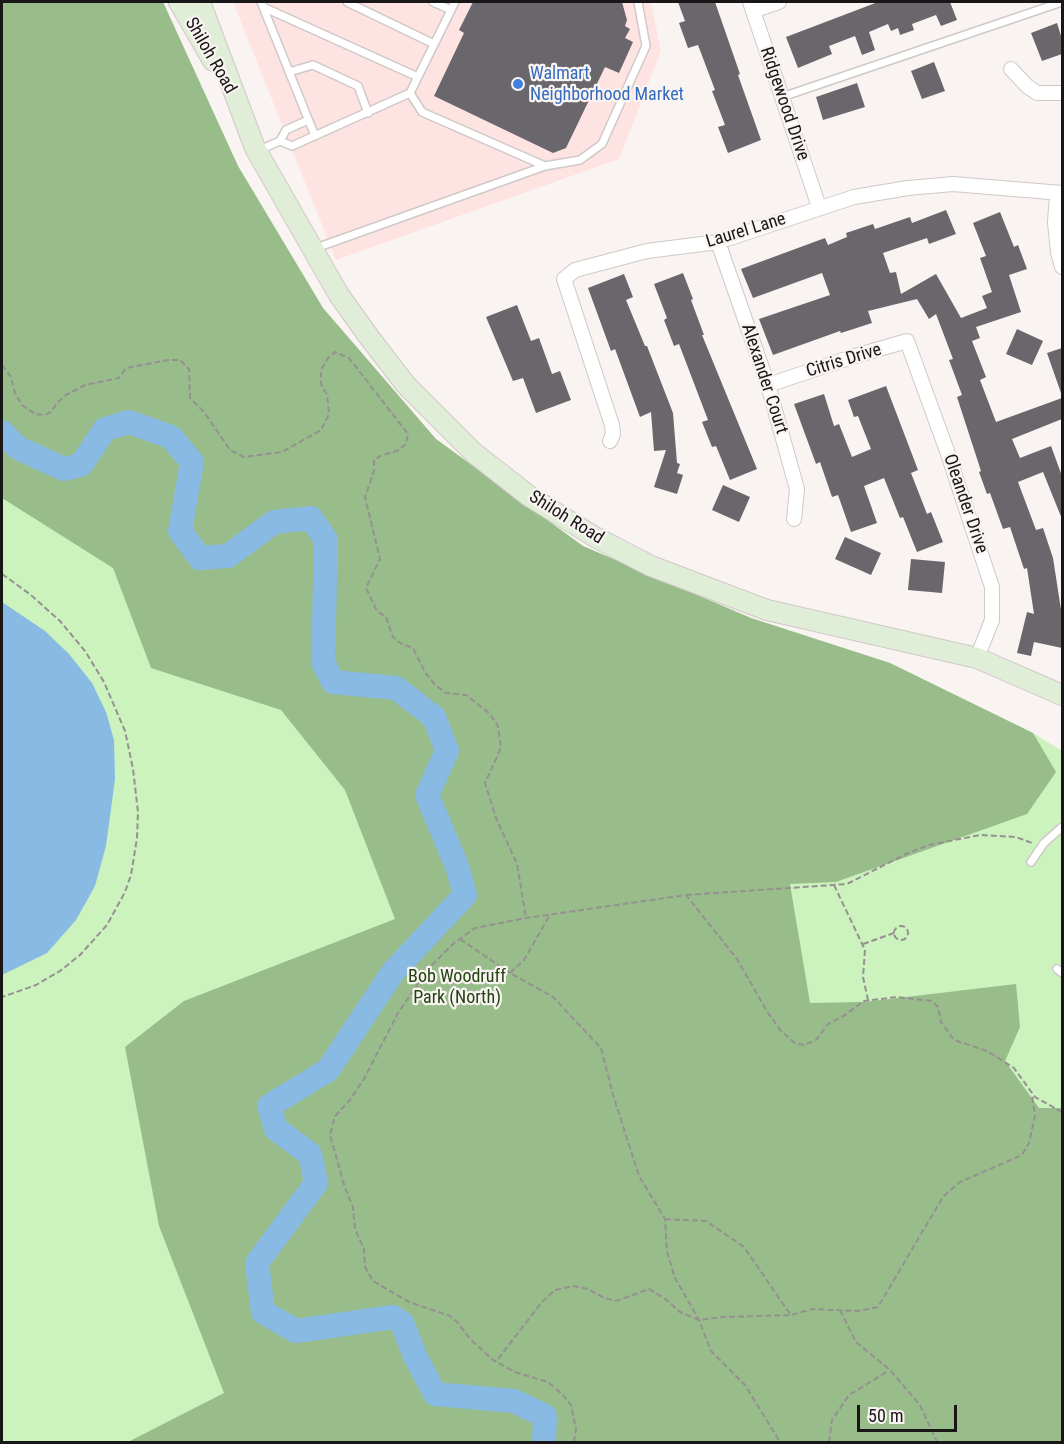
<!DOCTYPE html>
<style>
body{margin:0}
#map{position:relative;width:1064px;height:1444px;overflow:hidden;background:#f9f3f1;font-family:"Roboto Condensed",sans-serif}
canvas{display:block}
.frame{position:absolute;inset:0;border:3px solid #181616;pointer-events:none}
.scale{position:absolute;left:857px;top:1405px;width:100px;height:27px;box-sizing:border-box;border:3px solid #181616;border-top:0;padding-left:8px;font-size:18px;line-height:21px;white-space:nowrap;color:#181616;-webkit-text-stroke:4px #f9f3f1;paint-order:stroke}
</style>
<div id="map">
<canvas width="1064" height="1444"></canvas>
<div class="frame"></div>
<div class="scale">50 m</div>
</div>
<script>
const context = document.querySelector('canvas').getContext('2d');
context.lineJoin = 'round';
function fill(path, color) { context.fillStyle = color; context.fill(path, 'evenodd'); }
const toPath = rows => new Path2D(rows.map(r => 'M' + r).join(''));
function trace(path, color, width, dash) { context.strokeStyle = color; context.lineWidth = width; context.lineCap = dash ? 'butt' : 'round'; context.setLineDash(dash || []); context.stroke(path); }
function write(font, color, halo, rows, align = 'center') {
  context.font = font + ' "Roboto Condensed",sans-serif'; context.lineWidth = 4.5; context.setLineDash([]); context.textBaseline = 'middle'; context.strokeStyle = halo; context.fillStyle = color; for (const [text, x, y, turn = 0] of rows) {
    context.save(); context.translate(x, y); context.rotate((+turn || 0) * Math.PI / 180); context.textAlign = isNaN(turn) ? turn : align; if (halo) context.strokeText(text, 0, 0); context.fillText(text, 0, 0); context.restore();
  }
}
const commercial = toPath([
 [233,2,651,2,661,51,619,159,336,260]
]);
const green = toPath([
 [2,2,163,2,238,166,323,308,436,439,583,546,751,618,890,663,1033,733,1062,751,1062,1442,2,1442]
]);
const forest = toPath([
 [2,2,163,2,238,166,323,308,436,439,583,546,751,618,890,663,1033,733,1056,772,1027,814,836,882,790,884,810,1003,864,1002,1016,984,1020,1027,1005,1061,1039,1108,1062,1108,1062,1442,128,1442,224,1393,159,1226,125,1047,184,1001,395,919,345,790,281,710,151,668,113,568,2,498]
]);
const water = toPath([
 [2,602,45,631,69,654,92,683,106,712,114,740,115,779,106,846,95,886,76,920,47,953,2,975]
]);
const river = toPath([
 [2,432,18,448,64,469,81,465,105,429,129,422,171,437,192,462,180,531,200,558,228,556,274,522,311,518,326,540,323,662,333,682,396,688,434,717,447,751,427,795,457,866,465,895,393,972,328,1070,269,1106,276,1129,310,1154,316,1183,257,1263,263,1312,296,1331,393,1317,402,1323,415,1356,435,1394,514,1401,545,1416,544,1442]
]);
const building = toPath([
 [473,2,622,2,627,20,625,26,630,29,625,38,633,42,619,73,605,67,566,148,553,153,434,96,464,33,459,30],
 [678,2,715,2,740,74,738,75,761,140,728,153,718,127,725,125,712,91,715,90,698,45,688,48,679,23,685,21],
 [878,2,950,2,957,20,941,26,936,15,912,24,914,30,900,35,898,28,891,31,888,24,869,32,875,50,862,55,855,36,829,46,832,54,798,68,786,37],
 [1057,23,1062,39,1062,54,1042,61,1031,33],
 [934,62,945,91,922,99,911,71],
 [857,83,865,107,823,120,816,97],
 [946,210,956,234,929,244,927,238,883,253,890,273,896,272,901,294,936,274,961,318,987,308,982,296,992,292,980,258,986,256,973,223,1000,212,1014,247,1018,245,1027,269,1009,275,1021,312,976,327,980,338,972,341,986,377,980,380,996,422,1062,398,1062,419,1012,439,1020,458,1051,446,1062,476,1062,519,1043,472,1018,482,1036,530,1043,528,1053,558,1062,616,1062,648,1034,642,1031,656,1017,653,1027,612,1034,614,1027,568,1024,569,1010,527,1003,529,990,493,987,494,979,472,981,471,957,397,962,395,949,360,953,359,936,314,929,319,917,299,868,311,872,323,841,333,840,331,773,355,759,319,830,295,822,273,753,298,741,269,825,238,828,245,847,237,846,233,873,224,875,229,910,217,912,223],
 [683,273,693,299,691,300,704,335,702,335,757,469,730,480,716,446,712,447,702,422,708,420,679,344,674,346,664,320,667,318,654,284],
 [624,274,633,297,626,300,645,346,647,346,673,413,677,463,680,464,677,473,683,475,677,494,654,487,666,450,654,451,651,412,640,417,615,349,611,351,588,288],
 [517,305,531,341,539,338,552,374,560,371,571,400,536,413,523,378,513,381,486,317],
 [1017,329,1043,341,1032,365,1006,354],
 [1062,348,1062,393,1061,393,1047,353],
 [886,386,918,470,911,473,927,514,931,512,943,542,917,552,903,517,900,518,884,478,864,486,877,523,851,532,838,495,832,497,820,462,816,464,794,404,824,394,834,426,839,424,852,457,871,449,858,416,854,417,848,400],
 [723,485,750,497,739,522,712,510],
 [845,537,881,553,871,575,835,559],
 [911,559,945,562,942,593,908,590]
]);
const path = toPath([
 [2,365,11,377,15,393,22,405,35,414,45,415,51,412,57,403,66,395,85,385,119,378,126,368,168,360,180,360,189,369,190,398,204,412,230,450,244,457,282,452,321,430,329,414,327,395,321,384,321,370,328,358,335,352,349,358,408,434,406,444,397,451,382,455,374,460,374,471,365,497,380,559,366,588,377,611,386,617,393,637,400,643,413,648,425,672,435,685,446,693,466,695,489,713,498,726,501,748,485,783,496,818,517,864,526,918],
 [2,574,31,595,60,621,85,651,104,682,125,731,133,769,138,812,137,838,131,875,125,892,107,925,80,955,60,971,36,985,2,997],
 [834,885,865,950,863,977,868,1000],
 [686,895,847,884,906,854,929,845,980,835,1016,837,1032,843],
 '894 933a7 7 0 1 1 14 0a7 7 0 1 1-14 0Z',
 [460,939,510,973,553,997,601,1048,613,1095,639,1176,665,1219,667,1252,675,1278,699,1320,711,1351,745,1385,780,1442],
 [863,944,894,933],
 [510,973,524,960,550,915],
 [665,1219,706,1221,744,1247,790,1314],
 [840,1310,856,1342,890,1370,920,1405,937,1442],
 [498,1359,541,1303,555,1290,573,1286,588,1289,604,1298,616,1301,649,1289,664,1298,680,1312,699,1320,724,1317,791,1315,813,1309,858,1311,878,1307,943,1197,960,1182,1022,1155,1029,1143,1035,1116,1032,1095],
 [574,1442,576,1429,571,1405,563,1395,548,1382,515,1372,493,1360,470,1339,457,1322,450,1316,409,1302,373,1281,365,1267,364,1249,355,1229,353,1207,345,1188,330,1135,335,1116,350,1100,364,1079,398,1013,428,969,453,944,475,928,526,918,686,895,737,959,768,1013,781,1031,795,1043,804,1045,816,1040,828,1024,845,1015,864,1001,897,997,932,1001,938,1007,941,1022,954,1040,987,1051,1014,1068,1035,1097,1062,1112],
 [829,1442,832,1420,849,1395,888,1371]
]);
const service = toPath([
 [261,2,315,136],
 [347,2,434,44],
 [433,2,451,10],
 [263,7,418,77],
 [289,72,313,65,358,86,368,113],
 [410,93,422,112,545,166,580,160,602,144,646,46,638,2],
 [782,97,1062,2],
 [280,141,292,146,410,93,455,2],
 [259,150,280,141,286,130,308,120],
 [316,248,545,166],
 [1031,862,1044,843,1062,827,1062,829],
 [1057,969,1062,973]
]);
const minor = toPath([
 [750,2,819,207],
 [753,11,779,2],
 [1011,69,1027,86,1037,93,1062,93],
 [1057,194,1055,222,1058,252,1062,267],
 [718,242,768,385,797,489,794,519],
 [768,385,855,356,907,341,947,451,992,587,992,620,977,658],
 [610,441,613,434,612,425,564,279,575,270,647,251,718,242,854,197,908,188,953,184,1062,193]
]);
const secondary = toPath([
 [179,2,213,61],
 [200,2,255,148,339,295,369,337,406,385,474,453,529,496,595,537,651,566,767,610,977,658,1062,695]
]);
const markers = [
 [518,84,6,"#3f7fe0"]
];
const streetNames = [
 ["Shiloh Road",210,56,60],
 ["Ridgewood Drive",784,104,71],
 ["Laurel Lane",746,231,-17],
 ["Citris Drive",844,361,-17],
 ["Alexander Court",764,379,72],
 ["Oleander Drive",965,504,71],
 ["Shiloh Road",566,518,32]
];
const shopNames = [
 ["Walmart",530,74],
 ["Neighborhood Market",530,95]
];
const parkNames = [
 ["Bob Woodruff",457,977],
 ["Park (North)",457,998]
];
fill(commercial, '#fee3e3');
fill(green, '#ccf2be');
fill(forest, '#98bc8a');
fill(water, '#88bae4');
trace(river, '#88bae4', 24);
fill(building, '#6a676c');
trace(service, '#cfc9c7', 10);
trace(minor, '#cfc9c7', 16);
trace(secondary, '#cfc9c7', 22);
trace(path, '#959190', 2, [6, 3]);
trace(service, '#fff', 7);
trace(minor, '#fff', 14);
trace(secondary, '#e0eed8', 20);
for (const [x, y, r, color] of markers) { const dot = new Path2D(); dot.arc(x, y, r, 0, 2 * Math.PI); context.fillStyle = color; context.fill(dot); trace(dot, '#f9f3f1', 2); }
write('18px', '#181616', '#f9f3f1', streetNames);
write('18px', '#366cbe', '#f9f3f1', shopNames, 'left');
write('18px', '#204310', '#f9f3f1', parkNames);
</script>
